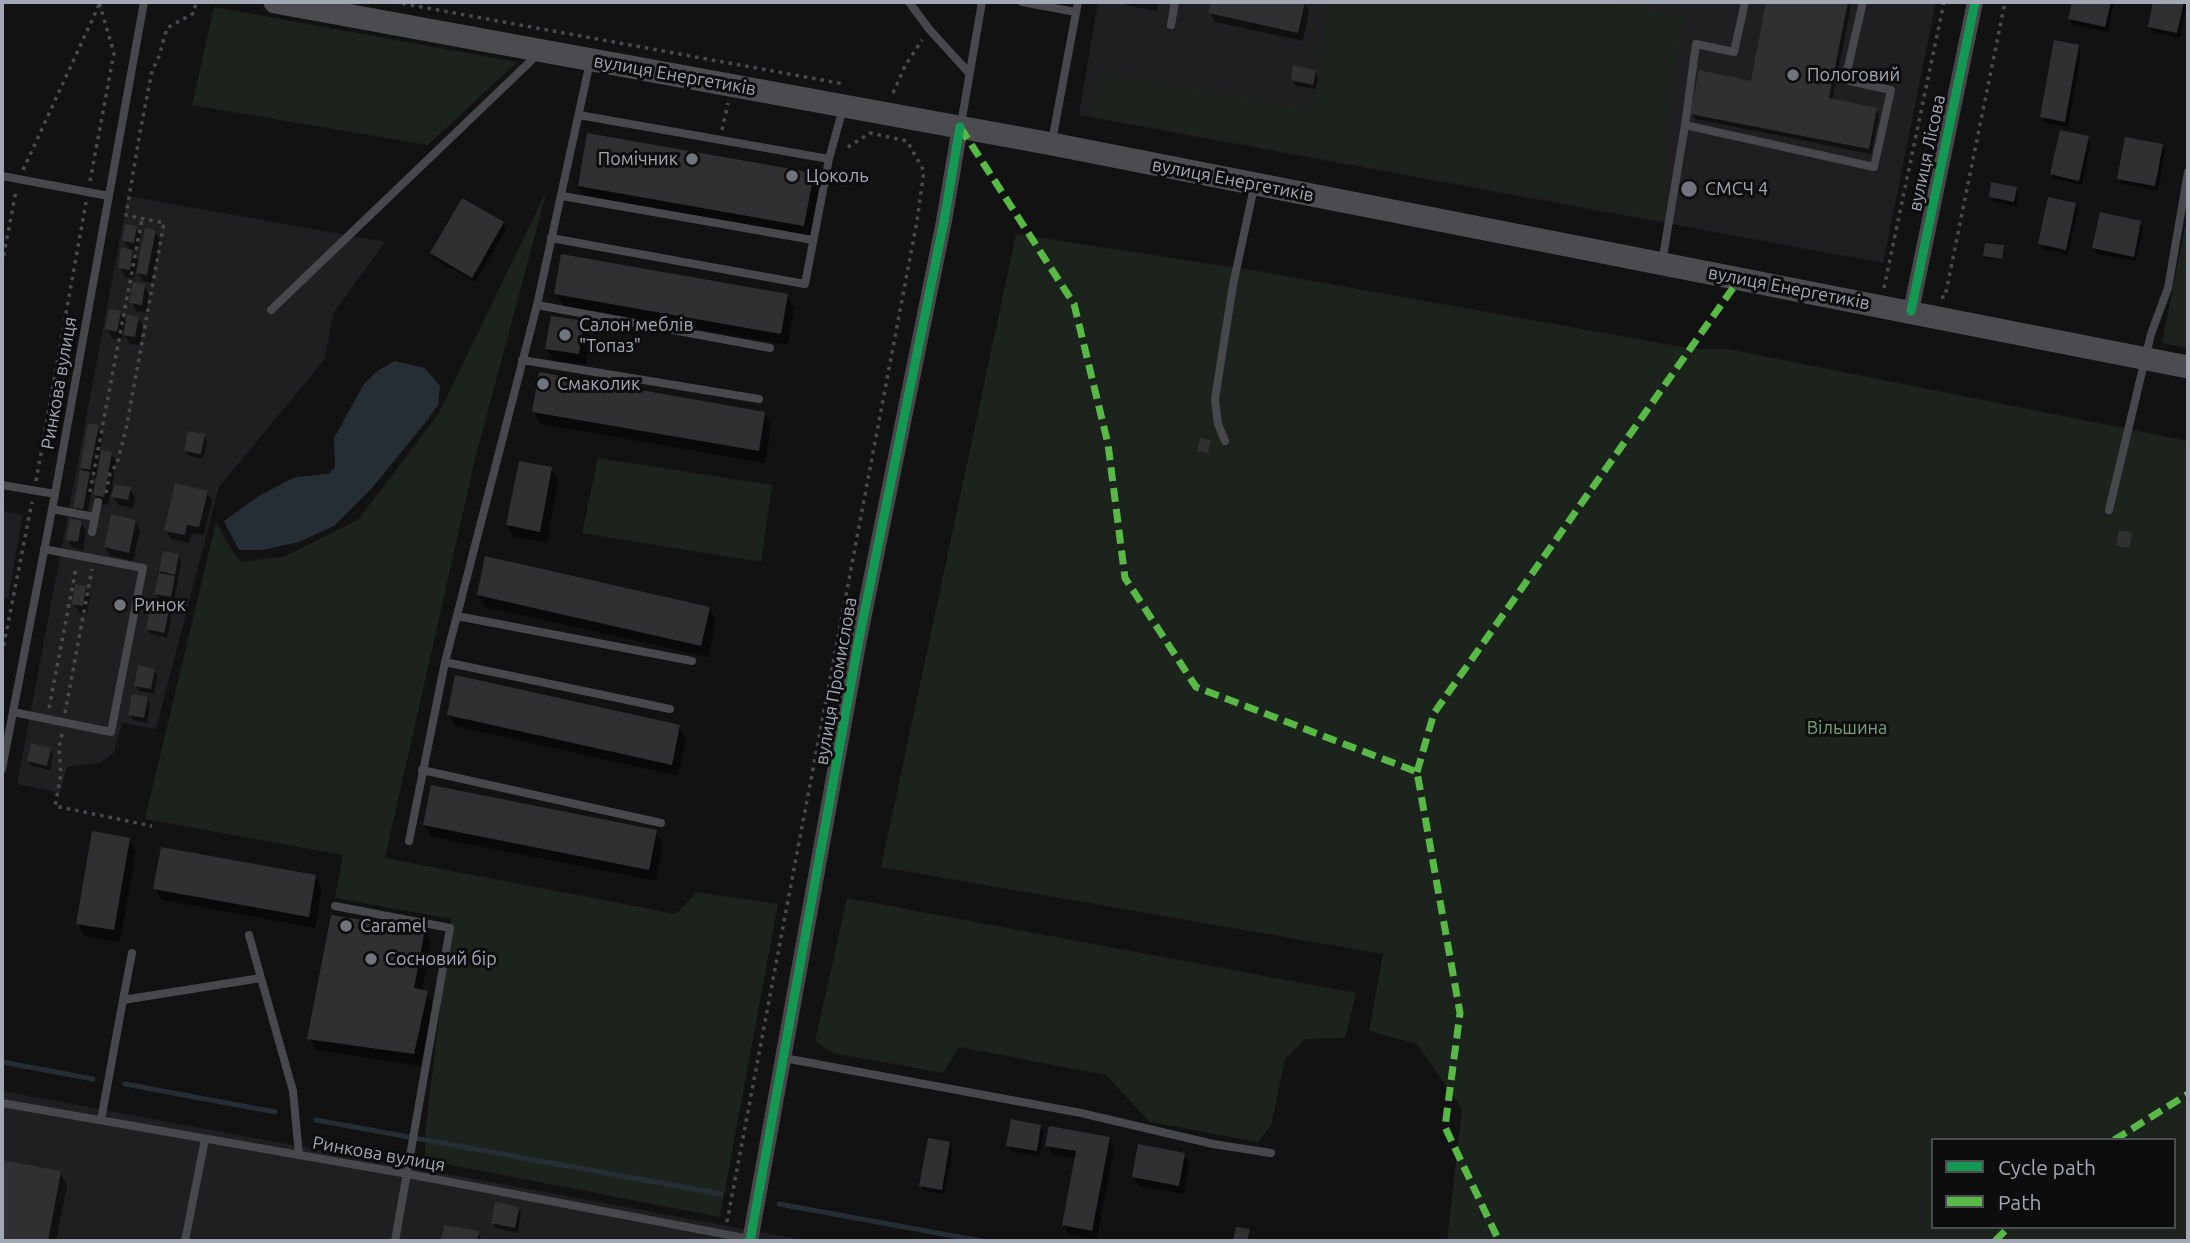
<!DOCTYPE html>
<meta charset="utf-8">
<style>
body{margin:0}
#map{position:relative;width:2190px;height:1243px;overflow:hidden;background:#121213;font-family:Ubuntu,sans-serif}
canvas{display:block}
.frame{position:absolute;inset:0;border:4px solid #a2a9b5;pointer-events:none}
.legend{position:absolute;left:1931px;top:1138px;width:245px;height:91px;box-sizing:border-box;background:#0d0d0e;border:2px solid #494b51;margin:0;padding:9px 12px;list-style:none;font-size:21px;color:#a2a9b5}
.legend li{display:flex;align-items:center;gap:14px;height:35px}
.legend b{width:35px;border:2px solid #494b51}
</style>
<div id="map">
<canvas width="2190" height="1243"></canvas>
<div class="frame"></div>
<ul class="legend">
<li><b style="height:9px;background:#139951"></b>Cycle path</li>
<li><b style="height:9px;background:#58b947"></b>Path</li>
</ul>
</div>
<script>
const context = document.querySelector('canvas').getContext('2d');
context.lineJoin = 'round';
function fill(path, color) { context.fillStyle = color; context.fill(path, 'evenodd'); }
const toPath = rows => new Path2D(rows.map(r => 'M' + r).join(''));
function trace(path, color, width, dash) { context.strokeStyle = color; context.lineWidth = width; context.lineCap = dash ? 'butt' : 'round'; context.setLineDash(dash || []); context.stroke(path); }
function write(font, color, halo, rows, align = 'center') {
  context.font = font + ' Ubuntu,sans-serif'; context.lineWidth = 6; context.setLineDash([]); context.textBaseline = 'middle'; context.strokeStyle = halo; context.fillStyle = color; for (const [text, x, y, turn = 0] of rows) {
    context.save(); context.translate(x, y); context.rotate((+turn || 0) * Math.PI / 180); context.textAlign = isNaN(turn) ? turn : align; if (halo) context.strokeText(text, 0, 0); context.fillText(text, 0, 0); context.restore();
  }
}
const built = toPath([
 [1098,2,1936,2,1883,263,1079,115],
 [128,196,385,242,333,314,325,359,219,487,156,729,122,723,114,753,100,763,67,767,60,793,17,784],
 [2,511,23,515,8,599,2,598],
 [2,1091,808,1241,2,1241]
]);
const green = toPath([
 [1328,2,1606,2,1684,15,1666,116,1665,220,1091,116,1101,73,1312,109],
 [214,7,517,62,428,145,192,105],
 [547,190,475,459,385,858,676,914,697,892,778,904,720,1217,425,1160,425,1134,451,919,335,898,343,855,145,819,216,522,232,551,242,562,286,556,358,520,439,413],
 [2188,212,2188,348,2162,343],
 [1016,234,1263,272,1694,349,1728,349,2188,441,2188,1241,1447,1241,1462,1109,1417,1044,1369,1031,1383,954,881,867],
 [1933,1140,2174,1140,2174,1227,1933,1227],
 [598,458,772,485,761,562,582,533],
 [847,898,1356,993,1345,1038,1305,1039,1285,1059,1271,1126,1258,1142,1150,1122,1106,1075,959,1047,943,1073,833,1053,815,1041]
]);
const water = toPath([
 [394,361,425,368,440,386,438,405,426,422,372,488,334,526,299,542,262,550,239,550,224,521,259,496,295,477,328,474,335,467,334,438,364,384,376,372]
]);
const shadow = toPath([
 [1124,2,1158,2,1157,11,1126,5],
 [1212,2,1304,2,1309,11,1303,41,1215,22,1210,13],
 [1768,2,1848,2,1851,6,1832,101,1876,110,1879,115,1871,154,1695,119,1692,114,1752,83],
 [2074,2,2114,2,2108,32,2073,25,2070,19],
 [2155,2,2185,2,2187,4,2180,38,2153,32,2150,27],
 [2078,47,2081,52,2068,127,2045,123,2042,117],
 [1315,71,1318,77,1316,89,1296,86,1292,80],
 [2088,138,2091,143,2082,185,2055,179,2052,174],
 [2162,145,2165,151,2158,191,2122,184,2119,179],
 [813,174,820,186,811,238,586,198,579,186],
 [2016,189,2019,194,2016,206,1994,202,1990,197],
 [2075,204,2078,210,2068,255,2043,249,2039,244],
 [2140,222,2143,228,2136,261,2097,254,2094,248],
 [503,223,506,229,475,282,435,259,432,253],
 [136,228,141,236,138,251,132,250,140,264,155,231,160,240,152,283,143,281,136,269,134,278,125,277,120,268,130,251,124,241],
 [2003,247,2002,260,1986,258,1984,256],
 [144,286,149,294,146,313,136,311,131,302],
 [556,294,787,295,794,308,788,345,563,306],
 [120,312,127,324,138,318,143,327,140,345,130,344,123,332,122,340,112,338,107,329],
 [583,323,590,335,586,365,554,361,547,349],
 [534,411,764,413,771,425,765,463,540,424],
 [98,426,103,435,100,451,111,453,116,462,112,485,130,489,135,498,133,508,118,505,111,492,108,505,100,504,92,490,87,517,80,516,75,507,84,473,81,467],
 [91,477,98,478,96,487],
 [204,435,207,441,203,459,189,456,186,451],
 [551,469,558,481,547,543,514,537,507,525],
 [207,492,212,501,204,535,192,533,189,543,171,539,166,530],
 [135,521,140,530,133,561,111,556,105,547],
 [81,522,86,531,83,550,73,548,68,539],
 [164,553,178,555,181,561,174,602,160,599,156,593],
 [85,588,90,596,87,614,79,613,74,604],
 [478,595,709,608,716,620,708,657,485,607],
 [169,609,172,614,167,638,151,634,147,629],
 [154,670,157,676,154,694,139,691,136,686],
 [147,699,150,704,147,723,133,720,130,714],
 [448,714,679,727,686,739,678,776,455,726],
 [50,749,53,755,50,770,32,766,29,761],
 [425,825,656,832,663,844,656,881,432,837],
 [129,839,136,851,120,942,85,936,78,924],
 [315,876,322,888,315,928,162,900,155,888],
 [424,931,431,943,422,991,426,992,433,1004,421,1066,316,1050,309,1038],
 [1040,1126,1044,1132,1039,1156,1011,1151,1008,1145],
 [1109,1139,1114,1148,1097,1239,1069,1234,1064,1225,1076,1159,1052,1154,1047,1145],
 [949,1144,953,1149,944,1194,924,1191,921,1185],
 [1184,1155,1189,1163,1184,1194,1139,1186,1134,1177],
 [2,1161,60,1173,67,1185,56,1241,2,1241],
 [518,1209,521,1214,518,1233,496,1228,493,1223],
 [445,1227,478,1233,482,1241,442,1241]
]);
const stream = toPath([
 [2,1062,93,1079],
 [125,1084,275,1112],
 [316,1120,721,1194],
 [779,1204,981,1241]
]);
const building = toPath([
 [1211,2,1305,2,1298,33,1208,13],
 [1766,2,1848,2,1829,98,1877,108,1869,149,1690,114,1699,70,1751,81],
 [2072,2,2111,2,2105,27,2068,19],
 [2153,2,2184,2,2177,33,2148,27],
 [2054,40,2079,45,2065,122,2040,117],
 [1293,65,1316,70,1313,85,1291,80],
 [2060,130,2089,136,2079,181,2050,174],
 [587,133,814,173,804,226,578,186],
 [2125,137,2163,144,2155,186,2117,179],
 [1991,182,2017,187,2014,202,1989,197],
 [2048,197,2076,203,2066,250,2038,244],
 [462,198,504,222,472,278,430,253],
 [2100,212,2141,221,2134,257,2092,248],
 [125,224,137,226,134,243,122,241],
 [145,228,156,230,147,275,136,273],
 [1985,243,2004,245,2002,259,1983,256],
 [121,247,133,250,130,270,118,268],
 [561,254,788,294,781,334,554,294],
 [133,282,145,284,142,305,129,303],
 [109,309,121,311,117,332,105,329],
 [127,314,139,317,135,337,123,335],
 [551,316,584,321,579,354,545,349],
 [539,372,765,412,759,451,532,412],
 [88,423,99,425,90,470,80,468],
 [188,431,205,434,201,454,184,451],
 [1200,438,1211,440,1208,453,1197,451],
 [101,450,112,452,104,497,93,495],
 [519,461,552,467,540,532,506,525],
 [80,470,90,472,83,509,73,508],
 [175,483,208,491,199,527,187,525,185,535,164,531],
 [114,484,131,487,128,500,111,497],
 [111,514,136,520,129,553,104,547],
 [70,519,82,521,78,542,66,540],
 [2119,530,2132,532,2129,548,2116,546],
 [163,551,179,554,175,575,159,571],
 [485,556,710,607,701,646,477,595],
 [159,573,175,576,171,597,154,594],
 [75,584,86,586,83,606,72,604],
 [151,603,170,607,164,633,146,629],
 [138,665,155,669,151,689,134,686],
 [455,675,680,725,672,765,447,715],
 [132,694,148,697,144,718,128,715],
 [31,743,51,748,47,766,27,761],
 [431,785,657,830,649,870,423,825],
 [92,831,130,838,114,930,76,924],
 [161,847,316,875,309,917,153,889],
 [331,915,425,930,414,988,428,991,414,1054,307,1039],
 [1011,1119,1041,1125,1037,1151,1006,1146],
 [1049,1126,1110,1137,1092,1231,1062,1225,1076,1151,1045,1146],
 [928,1138,950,1142,942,1190,919,1186],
 [1138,1144,1185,1153,1179,1186,1132,1177],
 [2,1160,61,1171,48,1241,2,1241],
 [495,1202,519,1207,515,1228,491,1223],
 [444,1225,479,1231,477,1241,441,1241],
 [1236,1227,1250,1229,1247,1241,1233,1241]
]);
const path = toPath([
 [394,2,844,84],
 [893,93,905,66,922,40],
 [722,130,728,103],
 [23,170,99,5],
 [90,181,114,53,99,2],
 [2,264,16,191],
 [1884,288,1944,2],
 [1941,297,1945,297,2005,2],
 [36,481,86,202],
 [90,492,142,219],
 [106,493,110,473,117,464,126,429,164,223,126,215,140,132,152,71,159,56,167,28,194,13,196,2],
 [2,654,32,502],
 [49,708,76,568],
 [65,713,92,569],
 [62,734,59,748,61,774,55,806,152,826],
 [727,1222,917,221,924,171,907,141,870,133,845,149]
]);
const service = toPath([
 [909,2,929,29,969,73],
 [1022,2,1076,12],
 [1171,25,1175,2],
 [590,62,537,305,770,348],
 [579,115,829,159],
 [961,124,982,2],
 [1685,125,1874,167,1891,90,1845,80,1863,2],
 [1052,141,1078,2],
 [2,176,109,196],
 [562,196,813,240],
 [551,238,805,284,829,159,843,108],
 [1662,263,1685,125,1696,44,1734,52,1745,2],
 [271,310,537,55],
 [522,360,759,399],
 [1225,441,1218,424,1215,399,1233,285,1254,187],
 [2,485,55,494],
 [52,509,95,517,98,502],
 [2109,510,2151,334,2168,288,2188,172],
 [92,532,95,517],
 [457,616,692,661],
 [445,662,670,709],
 [13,712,111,732,143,568,44,549],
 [2,769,55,494,144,2],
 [422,770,661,823],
 [409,841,445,662,537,305],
 [335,906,450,928,395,1241],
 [249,935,261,978],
 [123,1000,132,953],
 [784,1058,1081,1113,1213,1144,1271,1153],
 [2,1103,408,1174,750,1239],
 [101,1120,123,1000,261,978,293,1091,299,1155],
 [185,1241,205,1139]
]);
const minor = toPath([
 [1911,311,1975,2],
 [750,1241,859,639,944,221,960,127]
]);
const secondary = toPath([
 [275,2,1052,144,2188,367]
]);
const quiet = toPath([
 [960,127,1074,304,1108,444,1125,578,1196,687,1417,772,1460,1013,1445,1127,1499,1241],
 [1417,772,1434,713,1740,278],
 [2114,1140,2188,1094],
 [1995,1241,2009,1227]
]);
const cycleway = toPath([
 [1911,311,1975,2],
 [750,1241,859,639,944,221,960,127]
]);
const markers = [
 [1793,75,7,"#70747c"],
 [692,159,7,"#70747c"],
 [792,176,7,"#70747c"],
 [1689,189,9,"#70747c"],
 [565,335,7,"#70747c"],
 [543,384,7,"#70747c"],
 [120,605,7,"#70747c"],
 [346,926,7,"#70747c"],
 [371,959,7,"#70747c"]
];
const streetNames = [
 ["вулиця Енергетиків",675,75,10],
 ["вулиця Лісова",1927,153,-78],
 ["вулиця Енергетиків",1233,180,11],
 ["вулиця Енергетиків",1789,288,11],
 ["Ринкова вулиця",59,383,-80],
 ["вулиця Промислова",836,681,-80],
 ["Ринкова вулиця",379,1154,10]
];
const poiNames = [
 ["Пологовий",1807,75],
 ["Помічник",678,159,"right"],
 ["Цоколь",806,176],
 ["СМСЧ 4",1705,189],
 ["Салон меблів",579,325],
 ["\"Топаз\"",579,346],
 ["Смаколик",557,384],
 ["Ринок",134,605],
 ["Caramel",360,926],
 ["Сосновий бір",385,959]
];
const parkNames = [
 ["Вільшина",1847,728]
];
fill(built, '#1f1f21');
fill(green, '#1c231d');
fill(water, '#252e35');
fill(shadow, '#0007');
trace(stream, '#252e35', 5);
fill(building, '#303032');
trace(path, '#484a4d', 3.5, [3.5, 5]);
trace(service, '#46484c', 8);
trace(minor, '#46484c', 16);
trace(secondary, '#4a4c50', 23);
trace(quiet, '#58b947', 7, [14, 7]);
trace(cycleway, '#139951', 9);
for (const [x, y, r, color] of markers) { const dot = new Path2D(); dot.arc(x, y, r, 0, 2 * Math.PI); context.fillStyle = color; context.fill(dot); trace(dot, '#0d0d0e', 2.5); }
write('18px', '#a2a9b5', '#0d0d0e', streetNames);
write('18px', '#a2a9b5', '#0d0d0e', poiNames, 'left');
write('18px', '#78a178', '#0d0d0e', parkNames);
</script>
